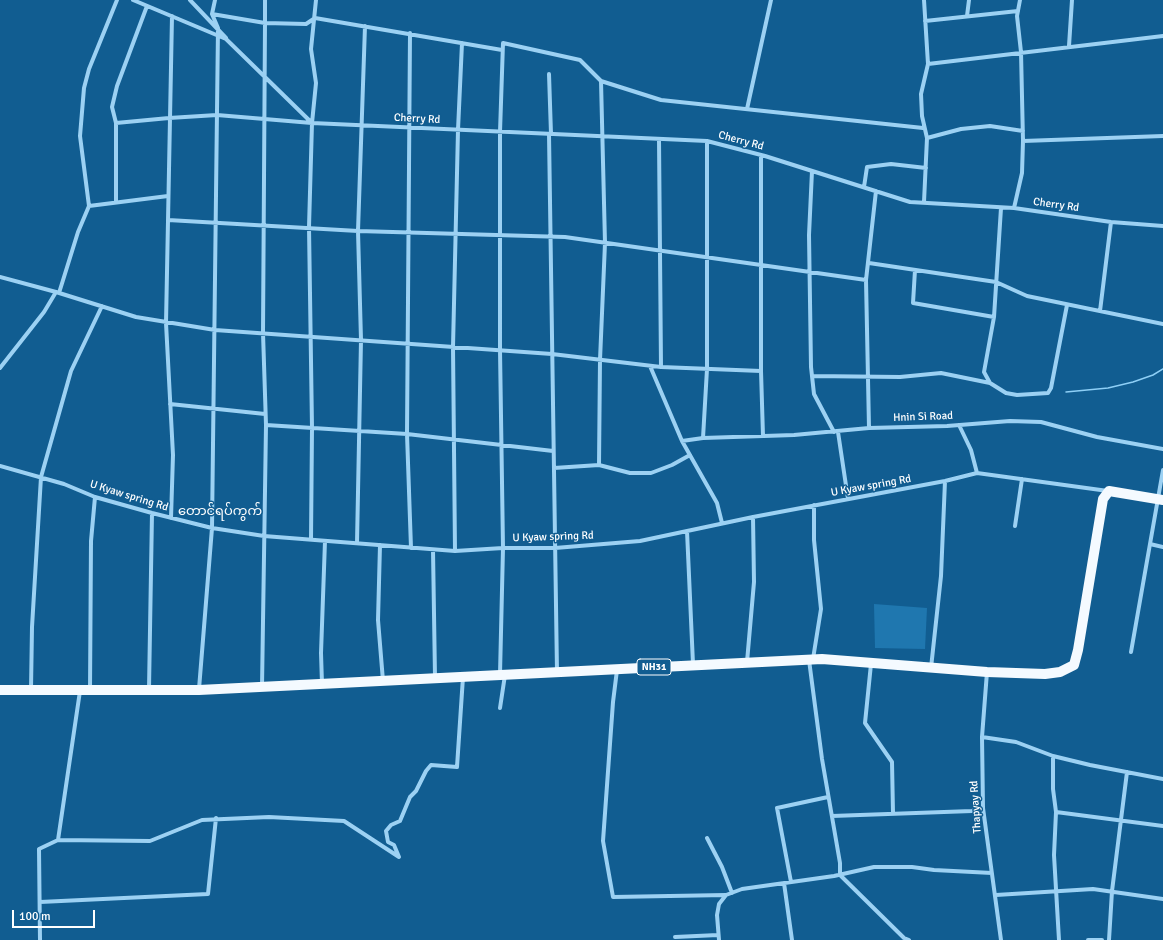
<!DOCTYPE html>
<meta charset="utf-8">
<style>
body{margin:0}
#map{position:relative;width:1163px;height:940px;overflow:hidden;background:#115d91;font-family:Signika,sans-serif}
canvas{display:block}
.scale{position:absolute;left:12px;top:910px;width:83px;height:18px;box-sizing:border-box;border:2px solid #fff;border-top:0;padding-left:5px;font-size:12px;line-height:14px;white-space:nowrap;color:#fff;-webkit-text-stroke:3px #115d91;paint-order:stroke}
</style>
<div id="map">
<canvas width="1163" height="940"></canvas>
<div class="scale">100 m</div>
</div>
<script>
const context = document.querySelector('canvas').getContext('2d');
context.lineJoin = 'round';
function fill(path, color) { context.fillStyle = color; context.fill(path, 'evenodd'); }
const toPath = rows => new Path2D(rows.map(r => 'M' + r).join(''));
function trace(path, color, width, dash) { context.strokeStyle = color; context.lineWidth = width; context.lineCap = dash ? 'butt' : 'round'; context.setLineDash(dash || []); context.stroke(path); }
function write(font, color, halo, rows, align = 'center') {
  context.font = font + ' Signika,"Noto Sans Myanmar",sans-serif'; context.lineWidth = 3; context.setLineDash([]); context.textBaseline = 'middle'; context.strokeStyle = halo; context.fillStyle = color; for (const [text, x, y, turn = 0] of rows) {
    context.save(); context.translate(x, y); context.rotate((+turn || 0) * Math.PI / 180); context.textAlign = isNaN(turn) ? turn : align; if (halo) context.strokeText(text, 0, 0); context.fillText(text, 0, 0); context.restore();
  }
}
const green = toPath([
 [874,604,927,608,925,649,875,648]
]);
const stream = toPath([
 [1066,392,1108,388,1133,382,1153,375,1163,369]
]);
const minor = toPath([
 [133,0,226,39,312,123],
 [190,0,226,38],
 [212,14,215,0],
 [967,16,969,0],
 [925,21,1018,11],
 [365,26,358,231,565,237,866,280],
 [410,33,407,434,411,548],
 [1069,46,1072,0],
 [928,64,1163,36],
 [549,74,551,134],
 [747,109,771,0],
 [116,123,169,118,217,115,312,123,707,141,765,156,910,202,1014,208,1111,222,1163,226],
 [549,134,557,672],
 [927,138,961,129,990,126,1023,131],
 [659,139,661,367],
 [1023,141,1163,136],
 [761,155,761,371,763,436],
 [812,171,809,235,811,367,814,394,834,432],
 [864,187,867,167,891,164,926,168],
 [116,202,116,123,112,107,117,86,147,6],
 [924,202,927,138,922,116,921,94,928,64,924,0],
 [89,206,168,196],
 [1001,208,994,317,984,372,990,383,1006,393,1017,395,1048,393,1051,388,1067,305],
 [1014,208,1022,173,1023,141,1021,52,1017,16,1020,0],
 [168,220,358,231,361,340,357,543],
 [869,263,996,282,1027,296,1163,324],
 [915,270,913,303,994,317],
 [0,277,56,292,136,317,215,330,552,354,661,367,761,371],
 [59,293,78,232,89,206,80,136,84,88,89,69,117,0],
 [1100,311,1111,222],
 [650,366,682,441,717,503,722,523],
 [0,368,44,312,56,292],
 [812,376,900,377,941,373,990,383],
 [170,404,265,414],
 [266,425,407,434,553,451],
 [959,425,971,450,977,473],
 [869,428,866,280,876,191],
 [838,432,848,499],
 [703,438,707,369,707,141],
 [682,441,703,438,794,435,869,428,947,426,1010,421,1041,422,1097,437,1163,449],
 [599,465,600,360,605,243,601,81],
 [0,466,64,484,95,497,152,513,212,528,264,536,455,551,503,548,555,548,640,541,753,517,945,481,977,473,1108,491],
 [554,468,599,465,630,473,651,473,672,465,690,455],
 [171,518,173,455,166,323,172,16],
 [1015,526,1022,479],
 [687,531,693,664],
 [311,540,312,428,309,227,312,123,316,83,311,49,316,0],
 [1150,544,1163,547],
 [380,545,378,620,383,681],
 [433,550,435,677],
 [455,551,453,347,458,130,462,43],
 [1131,652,1163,470],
 [813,659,821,609,814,540,814,505],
 [809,660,822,759,840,863,840,875,904,938,909,940],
 [747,662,754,582,753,517],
 [871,664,865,723,892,762,893,813],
 [931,668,941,576,945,481],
 [617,670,613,702,603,841,613,897,726,895],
 [987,672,982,737,983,808,1001,940],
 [500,674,503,548,500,350,500,132,503,43,580,60,601,81,661,100,923,128],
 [322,684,321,653,325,541],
 [262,687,266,425,263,333,265,23,306,24,315,18,502,50],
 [31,689,32,627,41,477,71,371,102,306],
 [149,689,152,513],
 [199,689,212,528,218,28,212,14,265,23,265,0],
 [90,690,91,541,95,497],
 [80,691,58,840,150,841,202,820,269,817,344,821,399,857,394,845,388,842,386,831,391,825,400,821,410,797,416,791,426,771,431,765,457,767,463,677],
 [500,708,505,675],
 [982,737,1016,742,1053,756,1090,765,1163,779],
 [1053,756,1053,789,1056,812,1054,855,1059,940],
 [1056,812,1163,826],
 [832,816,972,811,983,808],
 [707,838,722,867,732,893],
 [791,882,777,808,828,797],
 [784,883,792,940],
 [996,895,1093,889,1163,899],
 [40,902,208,894,216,818],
 [675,937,718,935],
 [40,940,39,849,58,840],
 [719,940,717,915,719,904,726,895,742,889,834,876,874,867,912,867,934,870,992,873],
 [1088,940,1102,940],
 [1109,940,1112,891,1127,772]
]);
const trunk = toPath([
 [0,690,199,690,822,659,987,672,1045,674,1060,672,1074,665,1078,650,1103,499,1109,491,1163,500]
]);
const shields = [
 [654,667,34]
];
const shieldNames = [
 ["NH31",654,667]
];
const streetNames = [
 ["Cherry Rd",417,119,3],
 ["Cherry Rd",741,141,15],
 ["Cherry Rd",1056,205,8],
 ["Hnin Si Road",923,417,-2],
 ["U Kyaw spring Rd",871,486,-10],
 ["U Kyaw spring Rd",129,496,17],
 ["U Kyaw spring Rd",553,537,-2],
 ["Thapyay Rd",976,807,-94]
];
const quarterNames = [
 ["တောင်ရပ်ကွက်",220,512]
];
fill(green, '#1f77af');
trace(stream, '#8ecff6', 1.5);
trace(minor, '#9cd1f3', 4);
trace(trunk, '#f4faff', 10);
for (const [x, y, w] of shields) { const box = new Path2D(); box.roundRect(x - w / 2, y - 8, w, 16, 3); context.fillStyle = '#115d91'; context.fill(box); trace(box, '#fff', 1); }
write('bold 10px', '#fff', null, shieldNames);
write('11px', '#fff', '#115d91', streetNames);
write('13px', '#fff', '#115d91', quarterNames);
</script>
